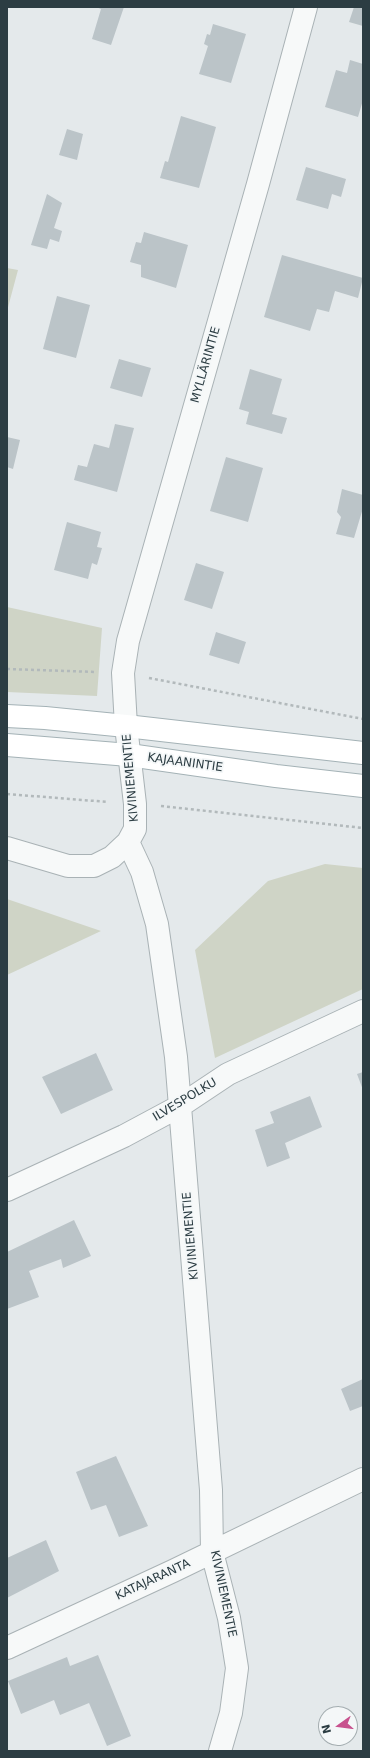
<!DOCTYPE html>
<meta charset="utf-8">
<style>
body{margin:0}
#map{position:relative;width:370px;height:1758px;overflow:hidden;background:#e4e9eb;font-family:"DejaVu Sans",sans-serif}
canvas{display:block}
.frame{position:absolute;inset:0;border:8px solid #2c3d43;pointer-events:none}
.north{position:absolute;left:318px;top:1706px;width:40px;height:40px;box-sizing:border-box;background:#f4f7f8;border:1px solid #a4adb0;border-radius:50%;rotate:256deg;font-size:11px;font-weight:700;line-height:16px;text-align:center;color:#2c3d43}
.north::after{content:'';display:block;margin:auto;width:14px;height:18px;background:#c8518e;clip-path:polygon(50% 0,100% 100%,50% 72%,0 100%)}
</style>
<div id="map">
<canvas width="370" height="1758"></canvas>
<div class="frame"></div>
<div class="north">N</div>
</div>
<script>
const context = document.querySelector('canvas').getContext('2d');
context.lineJoin = 'round';
function fill(path, color) { context.fillStyle = color; context.fill(path, 'evenodd'); }
const toPath = rows => new Path2D(rows.map(r => 'M' + r).join(''));
function trace(path, color, width, dash) { context.strokeStyle = color; context.lineWidth = width; context.lineCap = dash ? 'butt' : 'round'; context.setLineDash(dash || []); context.stroke(path); }
function write(font, color, halo, rows, align = 'center') {
  context.font = font + ' "DejaVu Sans",sans-serif'; context.lineWidth = 3.5; context.setLineDash([]); context.textBaseline = 'middle'; context.strokeStyle = halo; context.fillStyle = color; for (const [text, x, y, turn = 0] of rows) {
    context.save(); context.translate(x, y); context.rotate((+turn || 0) * Math.PI / 180); context.textAlign = isNaN(turn) ? turn : align; if (halo) context.strokeText(text, 0, 0); context.fillText(text, 0, 0); context.restore();
  }
}
const green = toPath([
 [7,268,18,270,7,311],
 [7,607,102,628,97,696,7,692],
 [325,864,363,868,363,989,215,1058,195,950,268,881],
 [7,899,101,931,7,975]
]);
const building = toPath([
 [96,7,124,7,111,45,92,39,101,9],
 [354,7,363,7,363,26,349,22],
 [213,24,246,34,231,83,199,74,208,46,204,44,207,34,210,35],
 [350,60,363,64,363,100,358,117,325,107,336,70,347,73],
 [181,116,216,127,199,188,160,178,165,161,168,162],
 [67,129,83,134,77,160,59,155],
 [306,167,346,179,341,197,332,194,328,209,296,200],
 [47,194,62,203,54,228,62,231,59,242,50,239,47,249,31,245],
 [144,232,188,245,176,288,141,277,141,265,130,262,136,242,141,243],
 [282,255,363,278,358,298,335,291,329,312,317,309,310,331,264,317],
 [57,296,90,305,76,358,43,349],
 [119,359,151,368,142,397,110,388],
 [250,369,282,379,272,414,287,418,282,434,246,424,249,412,239,409],
 [115,424,134,428,117,492,74,480,78,465,87,467,94,444,109,448],
 [7,437,20,440,13,469,7,467],
 [226,457,263,468,248,522,210,511],
 [342,489,363,495,363,508,354,538,336,534,341,517,337,512],
 [67,522,101,532,97,547,102,548,97,565,92,563,88,579,54,570],
 [196,563,224,572,212,609,184,600],
 [216,632,246,642,239,664,209,655],
 [96,1053,113,1090,61,1114,42,1077],
 [363,1072,363,1090,357,1074],
 [310,1096,322,1127,285,1143,290,1158,267,1167,255,1130,274,1123,270,1112],
 [74,1220,91,1256,63,1268,61,1259,29,1271,39,1297,7,1309,7,1252],
 [363,1379,363,1406,350,1411,341,1389],
 [116,1456,148,1526,119,1537,106,1505,91,1510,76,1472],
 [46,1540,59,1571,7,1598,7,1558],
 [98,1655,131,1736,107,1746,89,1703,60,1715,54,1700,21,1714,8,1681,67,1657,70,1666]
]);
const path = toPath([
 [7,669,97,672],
 [149,678,363,719],
 [7,794,108,802],
 [161,806,363,828]
]);
const minor = toPath([
 [128,842,142,872,157,924,176,1057,211,1490,212,1552,229,1618,237,1668,231,1713,220,1751],
 [7,848,68,866,94,866,112,857,128,842,135,829,135,804,126,726,123,673,128,641,258,184,306,7],
 [7,1190,124,1136,180,1106,228,1074,363,1011],
 [7,1648,173,1571,363,1479]
]);
const primary = toPath([
 [7,716,45,718,126,726,363,753],
 [7,745,129,755,276,776,363,786]
]);
const streetNames = [
 ["MYLLÄRINTIE",206,365,-74],
 ["KAJAANINTIE",185,763,8],
 ["KIVINIEMENTIE",131,778,-95],
 ["ILVESPOLKU",185,1100,-31],
 ["KIVINIEMENTIE",191,1236,-95],
 ["KATAJARANTA",153,1580,-25],
 ["KIVINIEMENTIE",223,1594,78]
];
fill(green, '#cfd4c6');
fill(building, '#bbc4c8');
trace(minor, '#a9b2b5', 24);
trace(primary, '#a4b2b6', 24);
trace(path, '#b2b9bb', 2.5, [3, 3]);
trace(minor, '#f7f9f9', 22);
trace(primary, '#fff', 22);
write('12px', '#2c3d43', '#f4f7f8', streetNames);
</script>
